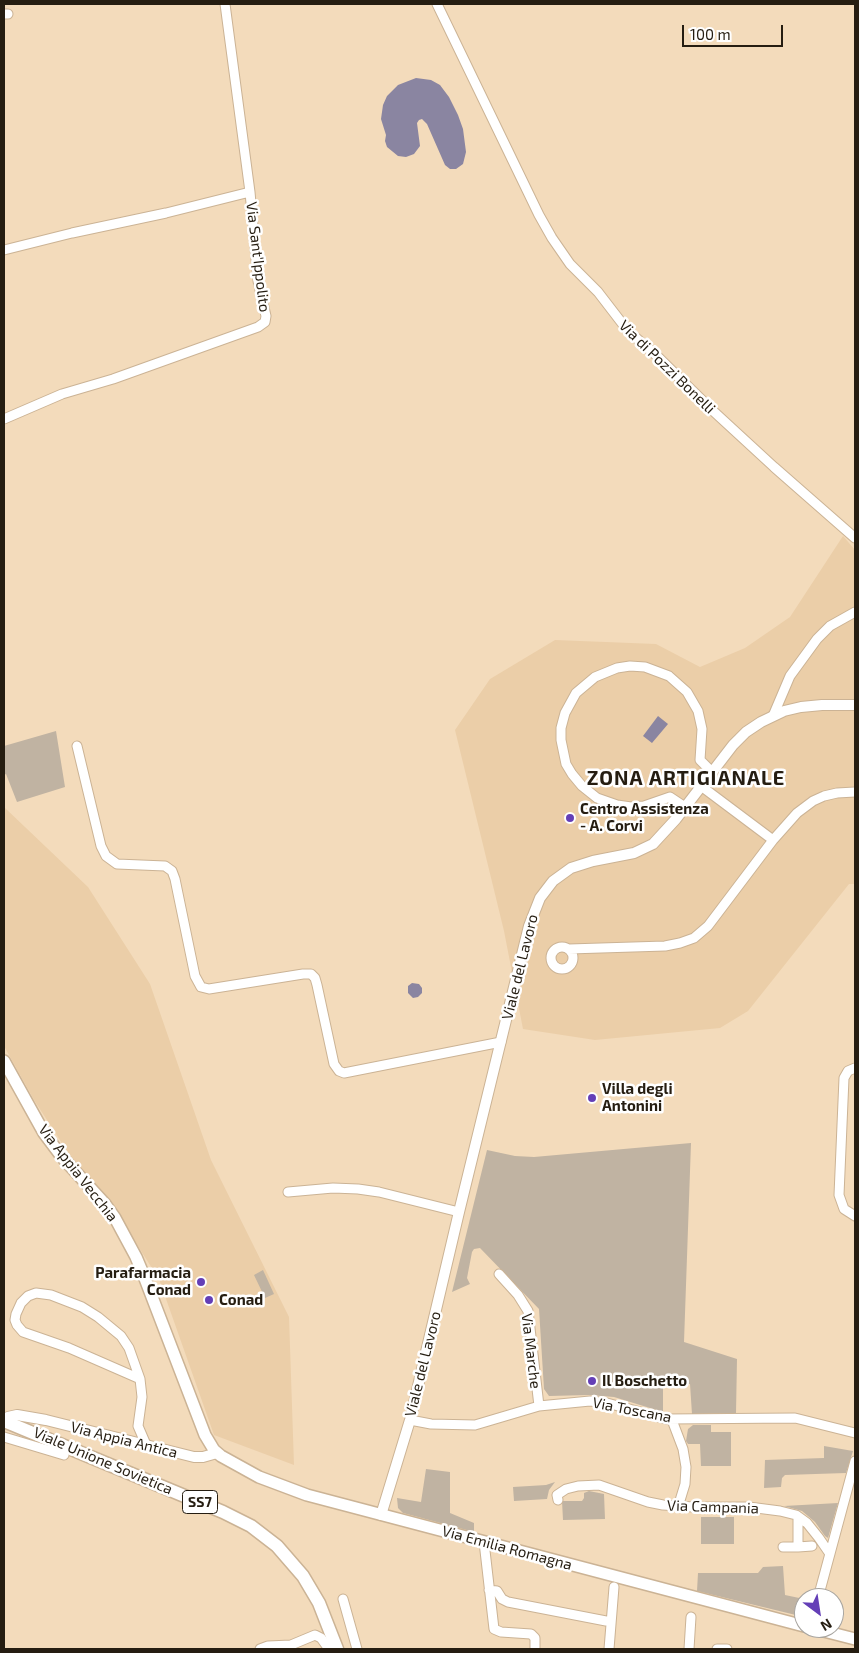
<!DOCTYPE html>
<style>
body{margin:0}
#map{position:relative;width:859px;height:1653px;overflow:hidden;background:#f3dbbb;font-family:"Exo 2",sans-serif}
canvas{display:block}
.frame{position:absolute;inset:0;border:5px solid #251d11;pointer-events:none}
.north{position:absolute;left:794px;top:1588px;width:50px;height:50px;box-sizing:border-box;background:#fff;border:1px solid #a8a5a0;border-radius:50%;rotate:149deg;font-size:14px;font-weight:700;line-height:20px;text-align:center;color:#251d11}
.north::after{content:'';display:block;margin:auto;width:18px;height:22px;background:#643fb7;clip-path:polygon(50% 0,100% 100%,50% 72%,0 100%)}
.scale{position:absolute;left:682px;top:25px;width:101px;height:22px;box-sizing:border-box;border:2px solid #251d11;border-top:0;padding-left:6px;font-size:15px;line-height:18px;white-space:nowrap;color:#251d11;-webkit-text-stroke:4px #fff;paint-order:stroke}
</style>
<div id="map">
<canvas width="859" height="1653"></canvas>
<div class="frame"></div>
<div class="north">N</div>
<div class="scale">100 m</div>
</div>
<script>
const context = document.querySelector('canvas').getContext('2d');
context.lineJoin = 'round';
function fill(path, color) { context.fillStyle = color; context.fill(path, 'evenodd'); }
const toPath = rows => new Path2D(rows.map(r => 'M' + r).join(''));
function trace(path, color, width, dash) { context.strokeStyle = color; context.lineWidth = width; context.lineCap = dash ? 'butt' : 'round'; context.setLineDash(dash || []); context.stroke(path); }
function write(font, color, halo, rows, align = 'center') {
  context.font = font + ' "Exo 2",sans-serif'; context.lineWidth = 5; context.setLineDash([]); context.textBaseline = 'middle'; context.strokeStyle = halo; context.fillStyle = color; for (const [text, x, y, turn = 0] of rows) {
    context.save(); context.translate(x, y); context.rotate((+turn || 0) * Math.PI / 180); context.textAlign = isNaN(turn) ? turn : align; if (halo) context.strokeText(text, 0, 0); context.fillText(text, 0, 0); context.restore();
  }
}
const built = toPath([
 [843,536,855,550,855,884,849,884,748,1011,720,1028,595,1040,523,1029,504,931,455,730,490,679,555,640,656,644,700,667,745,648,790,617],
 [4,807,88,887,150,984,211,1160,289,1317,294,1465,214,1435,159,1279,116,1212,84,1177,34,1100,4,1046]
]);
const green = toPath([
 [56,731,65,787,17,802,6,774,4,775,4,746],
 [691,1143,684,1342,737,1359,736,1413,692,1414,690,1384,663,1384,663,1412,614,1397,589,1395,549,1396,544,1389,539,1309,480,1248,474,1249,472,1252,467,1278,470,1284,452,1292,487,1150,515,1156,534,1157],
 [263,1270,274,1294,265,1298,254,1275],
 [693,1425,711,1425,711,1432,731,1432,731,1466,701,1466,700,1444,688,1444,686,1441,688,1429],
 [824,1446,853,1451,846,1473,785,1475,782,1478,781,1487,764,1488,765,1460,824,1458],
 [426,1469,450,1472,450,1513,474,1523,474,1532,403,1513,398,1508,397,1498,421,1502],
 [555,1482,549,1490,547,1499,514,1501,513,1487,546,1485],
 [589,1491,604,1494,605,1519,563,1520,562,1501,582,1501,584,1498,584,1493],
 [838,1503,828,1538,825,1536,815,1522,802,1511,784,1506],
 [701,1517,734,1517,734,1544,701,1544],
 [783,1566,785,1595,804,1599,804,1617,697,1591,698,1573,758,1573,763,1567]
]);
const water = toPath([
 [416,78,431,80,440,85,449,97,458,115,463,129,466,152,463,164,456,169,450,169,445,165,427,124,422,119,419,120,417,123,420,146,414,154,406,157,398,156,387,147,385,141,386,135,381,119,383,105,387,96,398,85],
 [658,716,668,724,652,743,643,736],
 [412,983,419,984,422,988,422,993,418,997,413,998,408,993,408,986]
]);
const minor = toPath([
 [437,4,539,215,552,238,570,264,598,292,628,331,657,356,711,409,774,467,855,538],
 [4,14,8,14],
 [4,250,72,233,166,213,250,192],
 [4,419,62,394,113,379,258,327,265,322,266,316,258,281,250,192,225,4],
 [773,716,790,676,817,639,830,626,855,612],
 [77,746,101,846,106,856,117,864,165,866,172,871,175,879,195,976,201,987,209,989,303,974,311,974,315,978,317,985,334,1064,339,1071,344,1073,501,1042],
 [701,786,773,840],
 [685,807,670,797,644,806,631,807,617,805,597,798,582,786,572,774,566,764,561,740,561,728,565,713,576,693,595,677,617,668,630,666,645,667,669,676,687,692,698,711,702,729,700,760,712,772],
 '551 958a11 11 0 1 1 22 0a11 11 0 1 1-22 0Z',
 [569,949,665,946,680,943,694,938,708,926,773,840,797,813,813,801,824,796,837,793,855,792],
 [855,1068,848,1071,844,1078,839,1195,844,1209,855,1216],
 [288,1192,333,1188,358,1189,379,1192,459,1212],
 [499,1274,518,1295,528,1311,539,1406],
 [140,1379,69,1348,23,1332,17,1325,15,1320,16,1314,21,1303,28,1296,36,1293,51,1295,82,1307,98,1317,121,1336,129,1348,140,1379,142,1397,138,1426,147,1447],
 [410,1420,431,1424,475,1425,539,1406,590,1401,607,1403,666,1419,795,1418,855,1433],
 [672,1420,683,1449,686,1467,685,1484,678,1507],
 [4,1437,64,1455],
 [558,1500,557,1495,566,1489,578,1486,599,1485,648,1502,663,1505,693,1507,749,1507,780,1511,796,1515,807,1523,819,1538,830,1554],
 [484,1542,494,1629,501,1632,531,1634,535,1638,535,1649],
 [783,1547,798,1547,798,1517],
 [798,1547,812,1546],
 [489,1590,497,1591,502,1599,508,1602,606,1621],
 [818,1598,855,1461],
 [343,1599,357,1649],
 [260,1649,268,1646,291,1645,315,1635,321,1638,329,1649],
 [609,1649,614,1587],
 [689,1649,691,1617],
 [717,1649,727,1649]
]);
const tertiary = toPath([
 [5,1422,8,1417,17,1415,46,1420,194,1457,203,1457,217,1453],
 [381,1515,410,1420,459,1212,529,926,540,898,553,881,571,868,593,861,634,853,653,844,676,819,733,745,746,732,761,722,784,711,801,707,822,705,855,705]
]);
const secondary = toPath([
 [4,1061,44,1133,62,1157,105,1204,115,1218,136,1257,144,1276,205,1435,214,1450,221,1456,259,1477,307,1495,804,1626],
 [812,1628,855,1639]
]);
const primary = toPath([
 [4,1421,223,1512,251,1526,277,1546,303,1576,319,1603,337,1649]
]);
const markers = [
 [570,818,5,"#643fb7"],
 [592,1098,5,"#643fb7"],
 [201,1282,5,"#643fb7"],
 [209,1300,5,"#643fb7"],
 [592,1381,5,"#643fb7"]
];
const shields = [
 [200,1502,35]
];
const shieldNames = [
 ["SS7",200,1502]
];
const streetNames = [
 ["Via Sant'Ippolito",258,257,83],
 ["Via di Pozzi Bonelli",667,367,44],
 ["Viale del Lavoro",520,967,-76],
 ["Via Appia Vecchia",78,1173,52],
 ["Via Marche",531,1351,83],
 ["Viale del Lavoro",423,1364,-76],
 ["Via Toscana",632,1410,11],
 ["Via Appia Antica",124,1440,14],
 ["Viale Unione Sovietica",103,1461,23],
 ["Via Campania",713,1507,2],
 ["Via Emilia Romagna",507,1548,15]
];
const poiNames = [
 ["Centro Assistenza",580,809],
 ["- A. Corvi",580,826],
 ["Villa degli",602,1089],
 ["Antonini",602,1106],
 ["Parafarmacia",191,1273,"right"],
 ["Conad",191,1290,"right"],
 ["Conad",219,1300],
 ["Il Boschetto",602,1381]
];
const districtNames = [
 ["ZONA ARTIGIANALE",686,778]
];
fill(built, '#ebcea8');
fill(green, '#c0b3a2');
fill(water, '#8a85a1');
trace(minor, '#cbb395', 11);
trace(tertiary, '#cbb395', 12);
trace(secondary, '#cbb395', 14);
trace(primary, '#cbb395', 15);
trace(minor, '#fff', 9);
trace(tertiary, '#fff', 10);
trace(secondary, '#fff', 11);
trace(primary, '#fff', 12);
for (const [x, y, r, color] of markers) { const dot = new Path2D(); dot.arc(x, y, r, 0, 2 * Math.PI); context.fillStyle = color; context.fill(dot); trace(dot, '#fff', 2); }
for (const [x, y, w] of shields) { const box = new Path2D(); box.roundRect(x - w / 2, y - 11.5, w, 23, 4); context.fillStyle = '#fff'; context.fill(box); trace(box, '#251d11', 1); }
write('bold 14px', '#251d11', null, shieldNames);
write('15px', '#251d11', '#fff', streetNames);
write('bold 15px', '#251d11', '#fff', poiNames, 'left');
context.letterSpacing = '1px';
write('bold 20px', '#251d11', '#fff', districtNames);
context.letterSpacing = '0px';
</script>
